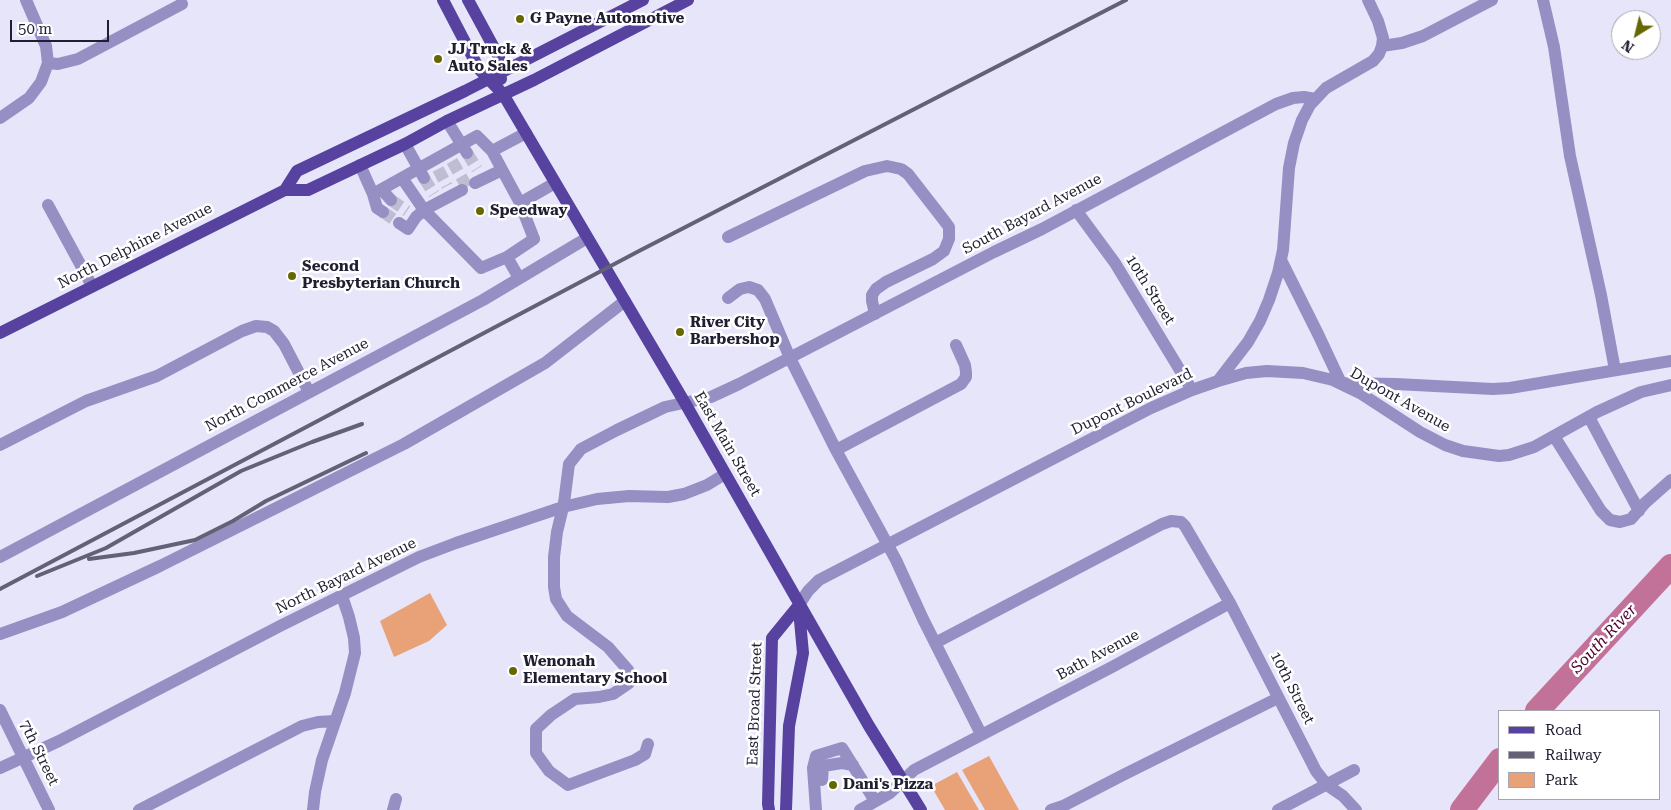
<!DOCTYPE html>
<style>
body{margin:0}
#map{position:relative;width:1671px;height:810px;overflow:hidden;background:#e7e5fa;font-family:"Roboto Serif",serif}
canvas{display:block}
.legend{position:absolute;left:1498px;top:710px;width:162px;height:90px;box-sizing:border-box;background:#fff;border:1px solid #a6a5ad;margin:0;padding:6px 9px;list-style:none;font-size:15px;color:#201e31}
.legend li{display:flex;align-items:center;gap:10px;height:25px}
.legend b{width:25px;border:1px solid #a6a5ad}
.north{position:absolute;left:1611px;top:10px;width:50px;height:50px;box-sizing:border-box;background:#fff;border:1px solid #a6a5ad;border-radius:50%;rotate:216deg;font-size:14px;font-weight:700;line-height:20px;text-align:center;color:#201e31}
.north::after{content:'';display:block;margin:auto;width:18px;height:22px;background:#666701;clip-path:polygon(50% 0,100% 100%,50% 72%,0 100%)}
.scale{position:absolute;left:10px;top:20px;width:99px;height:22px;box-sizing:border-box;border:2px solid #201e31;border-top:0;padding-left:6px;font-size:15px;line-height:18px;white-space:nowrap;color:#201e31;-webkit-text-stroke:4px #fff;paint-order:stroke}
</style>
<div id="map">
<canvas width="1671" height="810"></canvas>
<ul class="legend">
<li><b style="height:6px;background:#57429f"></b>Road</li>
<li><b style="height:6px;background:#636175"></b>Railway</li>
<li><b style="height:14px;background:#e9a178"></b>Park</li>
</ul>
<div class="north">N</div>
<div class="scale">50 m</div>
</div>
<script>
const context = document.querySelector('canvas').getContext('2d');
context.lineJoin = 'round';
function fill(path, color) { context.fillStyle = color; context.fill(path, 'evenodd'); }
const toPath = rows => new Path2D(rows.map(r => 'M' + r).join(''));
function trace(path, color, width, dash) { context.strokeStyle = color; context.lineWidth = width; context.lineCap = dash ? 'butt' : 'round'; context.setLineDash(dash || []); context.stroke(path); }
function write(font, color, halo, rows, align = 'center') {
  context.font = font + ' "Roboto Serif",serif'; context.lineWidth = 5; context.setLineDash([]); context.textBaseline = 'middle'; context.strokeStyle = halo; context.fillStyle = color; for (const [text, x, y, turn = 0] of rows) {
    context.save(); context.translate(x, y); context.rotate((+turn || 0) * Math.PI / 180); context.textAlign = isNaN(turn) ? turn : align; if (halo) context.strokeText(text, 0, 0); context.fillText(text, 0, 0); context.restore();
  }
}
const green = toPath([
 [430,593,447,625,429,641,394,657,380,621],
 [989,756,1019,810,985,810,962,770],
 [957,772,979,810,945,810,931,786]
]);
const river = toPath([
 [1537,711,1671,566],
 [1462,810,1500,760]
]);
const minorTunnel = toPath([
 [467,153,477,169],
 [452,161,467,187],
 [438,169,447,186],
 [424,178,434,194],
 [391,200,407,211],
 [383,212,399,223]
]);
const minor = toPath([
 [26,0,46,46,48,63],
 [1543,0,1554,47,1570,156,1601,295,1615,370],
 [1382,46,1402,43,1423,36,1492,0],
 [0,118,29,98,41,82,48,63,58,64,78,59,182,4],
 [447,121,467,153],
 [405,144,424,178],
 [492,151,520,203,555,183],
 [360,165,373,194,477,136,492,151,526,133],
 [475,183,502,170],
 [382,190,391,200],
 [462,190,424,210,481,268,507,257],
 [373,194,377,208,383,212],
 [48,205,92,286],
 [1076,210,1115,263,1192,390],
 [399,223,408,229,416,217,424,210,402,178],
 [728,237,865,171,887,166,901,169,908,174,943,219,949,227,949,239,944,251,933,259,886,282,876,289,872,295,872,301,875,314],
 [1281,260,1318,334,1341,383,1396,384,1493,389,1510,388,1671,361],
 [519,278,507,257,534,239,520,203],
 [728,298,740,289,749,287,758,290,765,299,790,358,836,450,896,560,923,619,981,734],
 [1218,381,1246,373,1267,371,1303,373,1333,380,1360,393,1420,432,1445,445,1463,451,1499,456,1509,455,1534,447,1597,412,1641,392,1671,385],
 [1589,417,1639,511],
 [1554,436,1601,511,1610,520,1620,522,1631,519,1645,503,1671,480],
 [0,445,86,401,157,376,242,331,256,326,267,327,274,331,284,344,309,392],
 [836,450,961,384,966,377,966,372,965,365,956,345],
 [0,557,483,300,587,238],
 [799,605,808,591,819,580,1151,408,1192,390,1218,381,1248,342,1260,321,1269,300,1278,273,1283,250,1289,168,1294,143,1302,120,1310,105,1326,88,1373,61,1379,54,1382,46,1383,38,1378,21,1368,0],
 [0,634,62,612,160,566,404,444,545,363,625,301],
 [935,643,1162,524,1171,521,1181,522,1185,526,1230,603,1316,771,1327,785,1343,796,1356,810],
 [0,710,49,810],
 [648,744,645,754,635,760,568,785,549,771,536,753,536,729,551,715,575,699,599,697,613,694,629,683,630,677,628,670,608,647,567,616,556,599,554,587,554,557,557,532,564,503,569,464,581,449,617,430,665,407,711,397,739,384,994,252,1042,229,1276,104,1293,98,1304,97,1315,99],
 [0,768,59,741,280,626,419,557,456,543,563,507,597,499,629,496,668,497,684,494,707,485,725,474],
 [822,780,823,766,842,763,853,765],
 [139,810,302,726,318,722,335,721],
 [313,810,315,792,322,760,345,693,355,653,354,638,349,617,342,596],
 [393,810,396,799],
 [816,810,813,768,816,756,842,748,875,801],
 [860,810,890,793,914,770,1112,667,1230,603],
 [1051,810,1063,806,1123,775,1278,698],
 [1278,810,1354,770]
]);
const major = toPath([
 [443,0,479,69,503,94,685,403,869,726,921,810],
 [468,0,499,57,501,79],
 [285,190,297,171,465,91,643,0],
 [0,333,285,190,308,190,405,144,447,121,534,80,688,0],
 [769,810,768,804,772,638,799,605],
 [786,810,789,726,803,653,799,610]
]);
const rail = toPath([
 [89,559,134,553,195,540,233,521,266,501,366,453],
 [37,576,106,548,241,471,312,442,362,424],
 [0,589,639,251,1126,0]
]);
const markers = [
 [520,19,5,"#666701"],
 [438,59,5,"#666701"],
 [480,211,5,"#666701"],
 [292,276,5,"#666701"],
 [680,332,5,"#666701"],
 [513,671,5,"#666701"],
 [833,785,5,"#666701"]
];
const poiNames = [
 ["G Payne Automotive",530,19],
 ["JJ Truck &",448,50],
 ["Auto Sales",448,67],
 ["Speedway",490,211],
 ["Second",302,267],
 ["Presbyterian Church",302,284],
 ["River City",690,323],
 ["Barbershop",690,340],
 ["Wenonah",523,662],
 ["Elementary School",523,679],
 ["Dani's Pizza",843,785]
];
const streetNames = [
 ["South Bayard Avenue",1032,214,-28],
 ["North Delphine Avenue",135,246,-27],
 ["10th Street",1150,290,58],
 ["North Commerce Avenue",287,385,-28],
 ["Dupont Avenue",1400,400,30],
 ["Dupont Boulevard",1132,402,-26],
 ["East Main Street",727,444,60],
 ["North Bayard Avenue",346,576,-26],
 ["Bath Avenue",1098,655,-28],
 ["10th Street",1292,688,63],
 ["East Broad Street",755,704,-88],
 ["7th Street",39,753,64]
];
const waterNames = [
 ["South River",1604,639,-47]
];
fill(green, '#e9a178');
trace(river, '#c27299', 24);
trace(minorTunnel, '#bfbdd2', 12, [12, 6]);
trace(minor, '#968fc4', 12);
trace(major, '#57429f', 12);
trace(rail, '#636175', 4);
for (const [x, y, r, color] of markers) { const dot = new Path2D(); dot.arc(x, y, r, 0, 2 * Math.PI); context.fillStyle = color; context.fill(dot); trace(dot, '#fff', 2); }
write('bold 15px', '#201e31', '#fff', poiNames, 'left');
write('15px', '#201e31', '#fff', streetNames);
write('italic 16px', '#4f0432', '#fff', waterNames);
</script>
